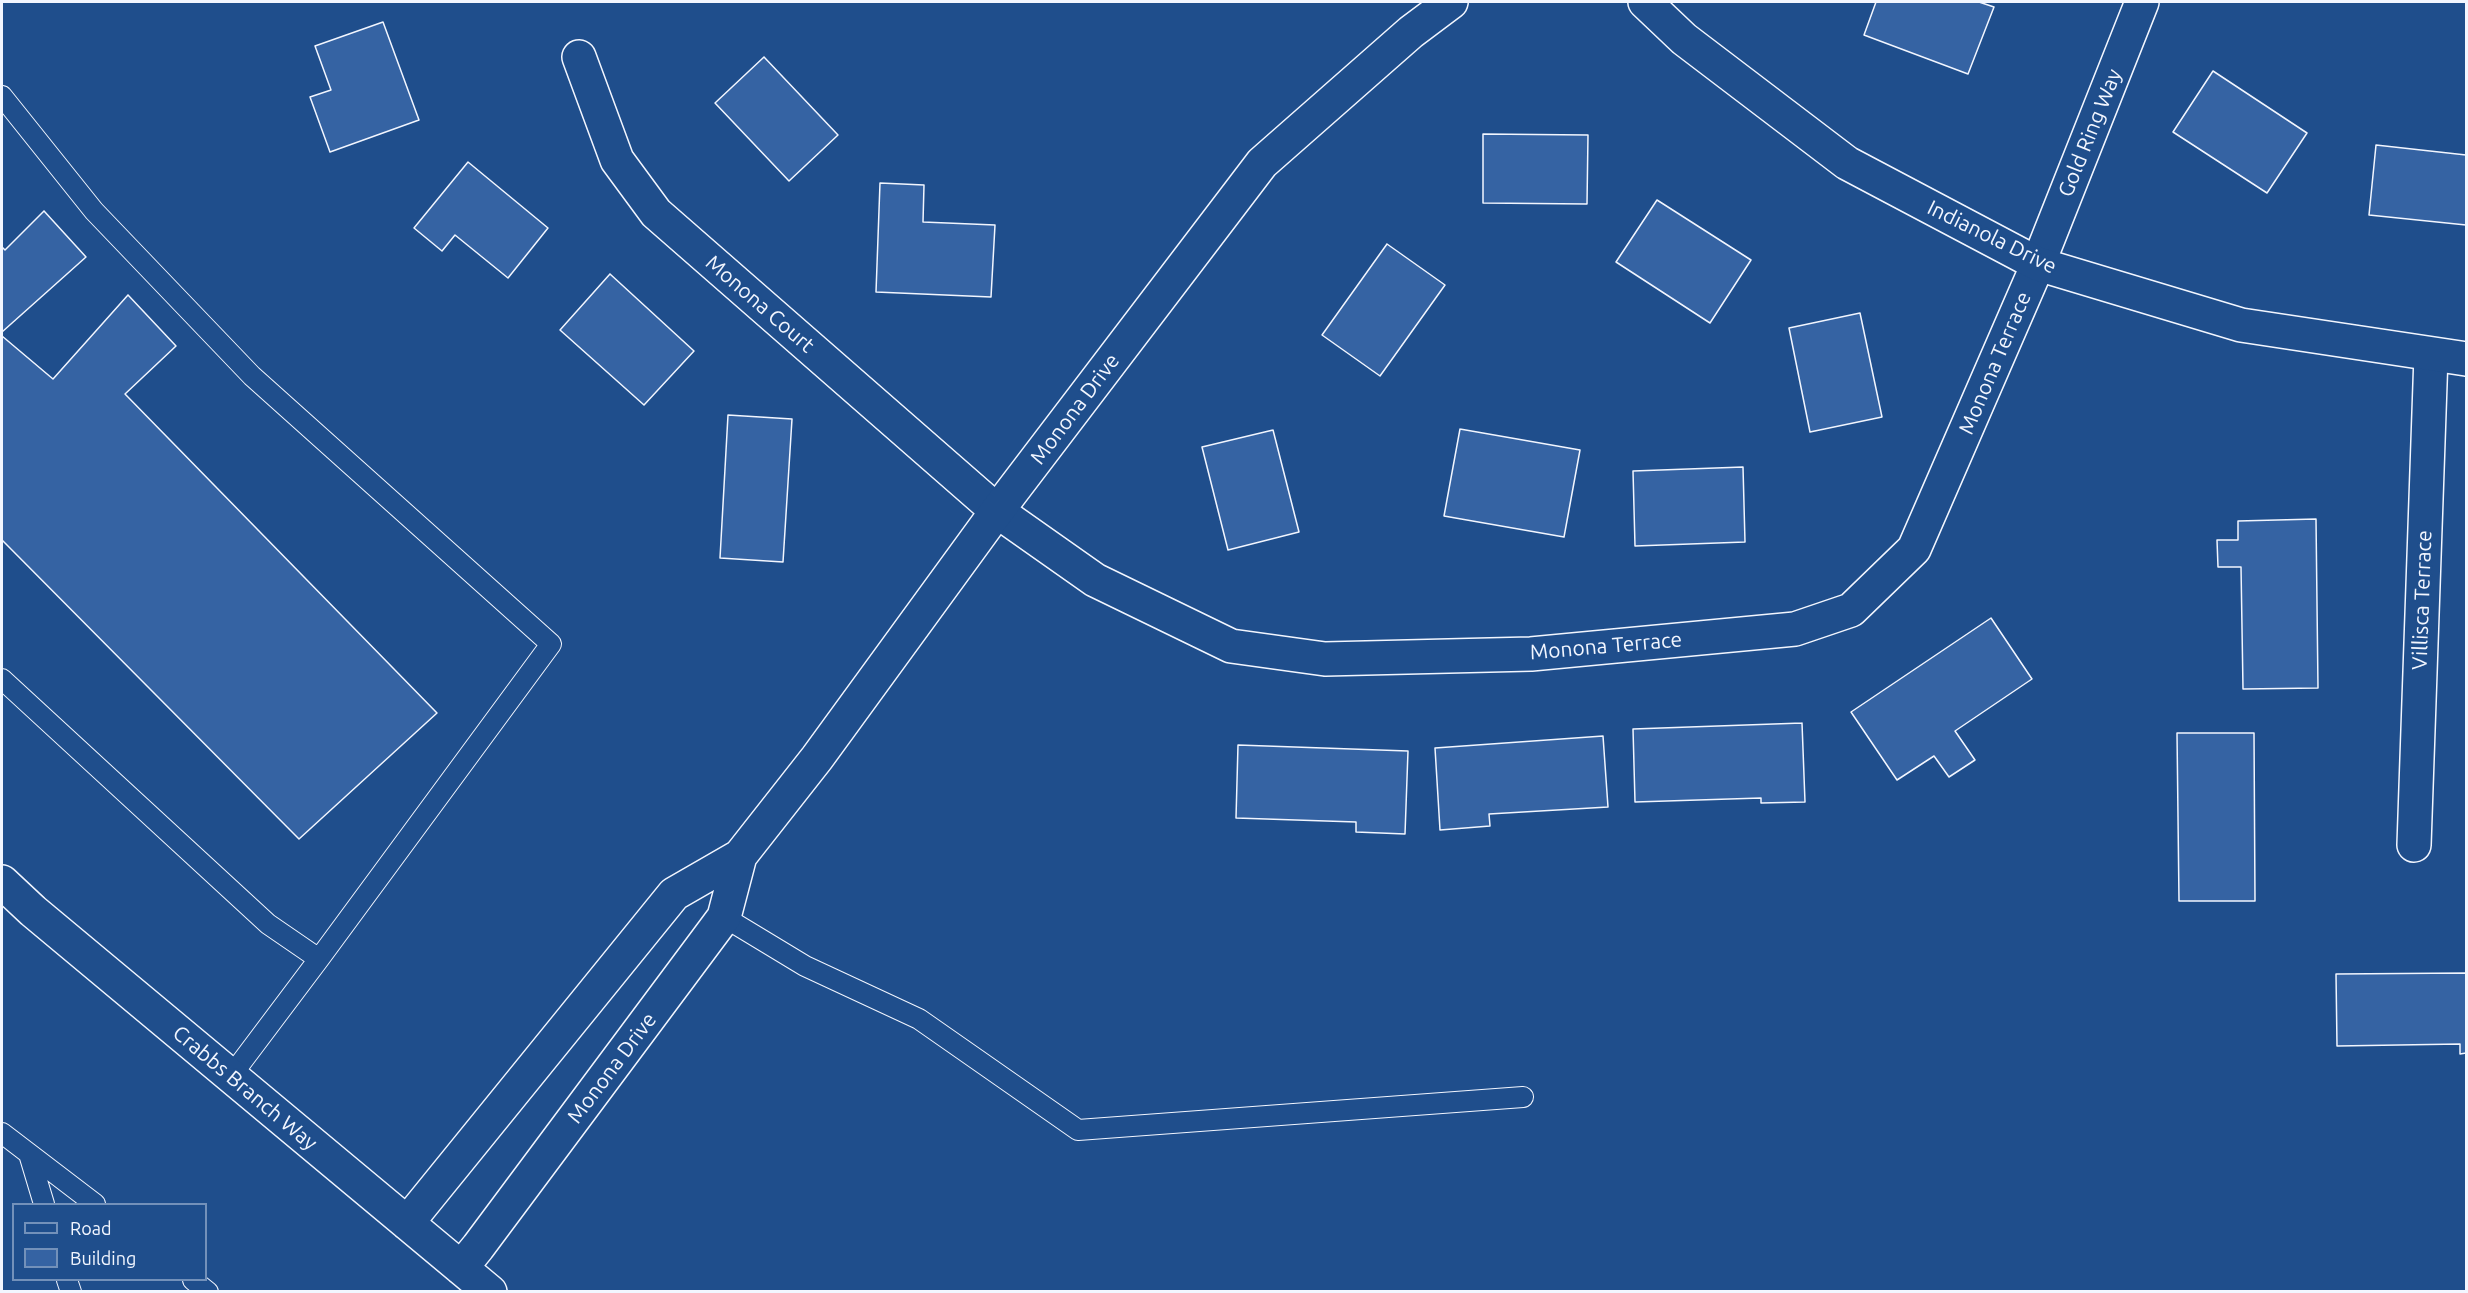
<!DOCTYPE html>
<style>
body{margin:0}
#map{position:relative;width:2468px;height:1293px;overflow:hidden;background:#1f4e8c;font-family:Ubuntu,sans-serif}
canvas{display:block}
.frame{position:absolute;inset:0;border:3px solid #f2f6ff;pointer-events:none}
.legend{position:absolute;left:12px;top:1203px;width:195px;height:78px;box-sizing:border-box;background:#1f4e8c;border:2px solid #7391ba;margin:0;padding:8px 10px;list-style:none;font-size:18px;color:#f2f6ff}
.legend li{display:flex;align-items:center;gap:12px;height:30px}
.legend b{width:30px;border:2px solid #7391ba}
</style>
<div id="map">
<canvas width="2468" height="1293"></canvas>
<div class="frame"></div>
<ul class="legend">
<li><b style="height:8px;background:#1f4e8c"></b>Road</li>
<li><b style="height:16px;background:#3563a3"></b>Building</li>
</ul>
</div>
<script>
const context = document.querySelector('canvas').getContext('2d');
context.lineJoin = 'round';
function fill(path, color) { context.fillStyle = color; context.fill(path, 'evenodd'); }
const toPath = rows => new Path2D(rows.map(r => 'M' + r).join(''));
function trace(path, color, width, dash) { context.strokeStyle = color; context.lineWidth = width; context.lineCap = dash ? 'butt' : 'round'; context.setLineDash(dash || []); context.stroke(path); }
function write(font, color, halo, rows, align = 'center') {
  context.font = font + ' Ubuntu,sans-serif'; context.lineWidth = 4.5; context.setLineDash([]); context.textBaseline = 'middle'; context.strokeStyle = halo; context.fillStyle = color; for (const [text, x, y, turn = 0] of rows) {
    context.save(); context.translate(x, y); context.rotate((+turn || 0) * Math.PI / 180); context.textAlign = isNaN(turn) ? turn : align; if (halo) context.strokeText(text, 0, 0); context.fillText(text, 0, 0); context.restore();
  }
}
const building = toPath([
 [1876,2,1979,2,1994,7,1968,74,1864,35,1876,2],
 [383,22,419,120,330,152,310,97,331,90,315,46,383,22],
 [764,57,838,135,789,181,715,103,764,57],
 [2213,71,2307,133,2267,193,2173,132,2213,71],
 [1483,134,1588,135,1587,204,1483,203,1483,134],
 [2376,145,2466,155,2466,225,2369,215,2376,145],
 [468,162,548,228,508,278,455,235,442,251,414,228,468,162],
 [880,183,924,185,923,222,995,225,991,297,876,292,880,183],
 [1657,200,1751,260,1710,323,1616,262,1657,200],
 [44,211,86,257,2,332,2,247,5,250,44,211],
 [1387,244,1445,285,1380,376,1322,335,1387,244],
 [610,274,694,351,644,405,560,330,610,274],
 [128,295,176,346,125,394,437,713,299,839,2,540,2,336,53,379,128,295],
 [1860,313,1882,417,1810,432,1789,328,1860,313],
 [728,415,792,419,783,562,720,558,728,415],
 [1460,429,1580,450,1564,537,1444,516,1460,429],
 [1273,430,1299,532,1228,550,1202,447,1273,430],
 [1743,467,1745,542,1635,546,1633,471,1743,467],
 [2316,519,2318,688,2243,689,2241,567,2218,567,2217,540,2238,540,2238,521,2316,519],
 [1991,618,2032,679,1955,731,1975,760,1949,777,1934,756,1897,780,1851,712,1991,618],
 [1802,723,1805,802,1761,803,1761,798,1635,802,1633,729,1802,723],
 [2177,733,2254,733,2255,901,2179,901,2177,733],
 [1603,736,1608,807,1489,814,1490,826,1440,830,1435,748,1603,736],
 [1238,745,1408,751,1405,834,1356,832,1356,822,1236,818,1238,745],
 [2466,973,2466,1053,2460,1054,2460,1044,2337,1046,2336,974,2466,973]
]);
const service = toPath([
 [2,96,94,211,252,376,551,644,319,959,231,1076],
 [2,679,268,924,319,959],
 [724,917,805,966,919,1019,1078,1130,1523,1097],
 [2,1133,95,1204],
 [29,1154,44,1204],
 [67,1280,71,1292],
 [193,1280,208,1292]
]);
const minor = toPath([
 [579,57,617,160,656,213,997,511,1095,580,1231,646,1325,659,1531,654,1795,629,1851,610,1914,549,2038,264,2142,2],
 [2414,845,2431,355]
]);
const tertiary = toPath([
 [1645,2,1684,39,1847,163,2038,264,2241,325,2466,359],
 [2,882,33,911,490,1292],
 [407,1223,674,894,740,856,817,758,997,511,1262,163,1411,32,1451,2],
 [461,1268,478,1247,724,917,740,856]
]);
const streetNames = [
 ["Gold Ring Way",2090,133,-68],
 ["Indianola Drive",1992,237,26],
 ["Monona Court",760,304,41],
 ["Monona Terrace",1995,363,-67],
 ["Monona Drive",1075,409,-53],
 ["Villisca Terrace",2422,600,-88],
 ["Monona Terrace",1606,646,-5],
 ["Monona Drive",612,1068,-53],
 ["Crabbs Branch Way",245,1088,40]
];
fill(building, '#3563a3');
trace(building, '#f2f6ff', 1.5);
trace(service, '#f2f6ff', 22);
trace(minor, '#f2f6ff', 36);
trace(tertiary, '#f2f6ff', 36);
trace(service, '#1f4e8c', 20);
trace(minor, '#1f4e8c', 33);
trace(tertiary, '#1f4e8c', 33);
write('21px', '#f2f6ff', '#1f4e8c', streetNames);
</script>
